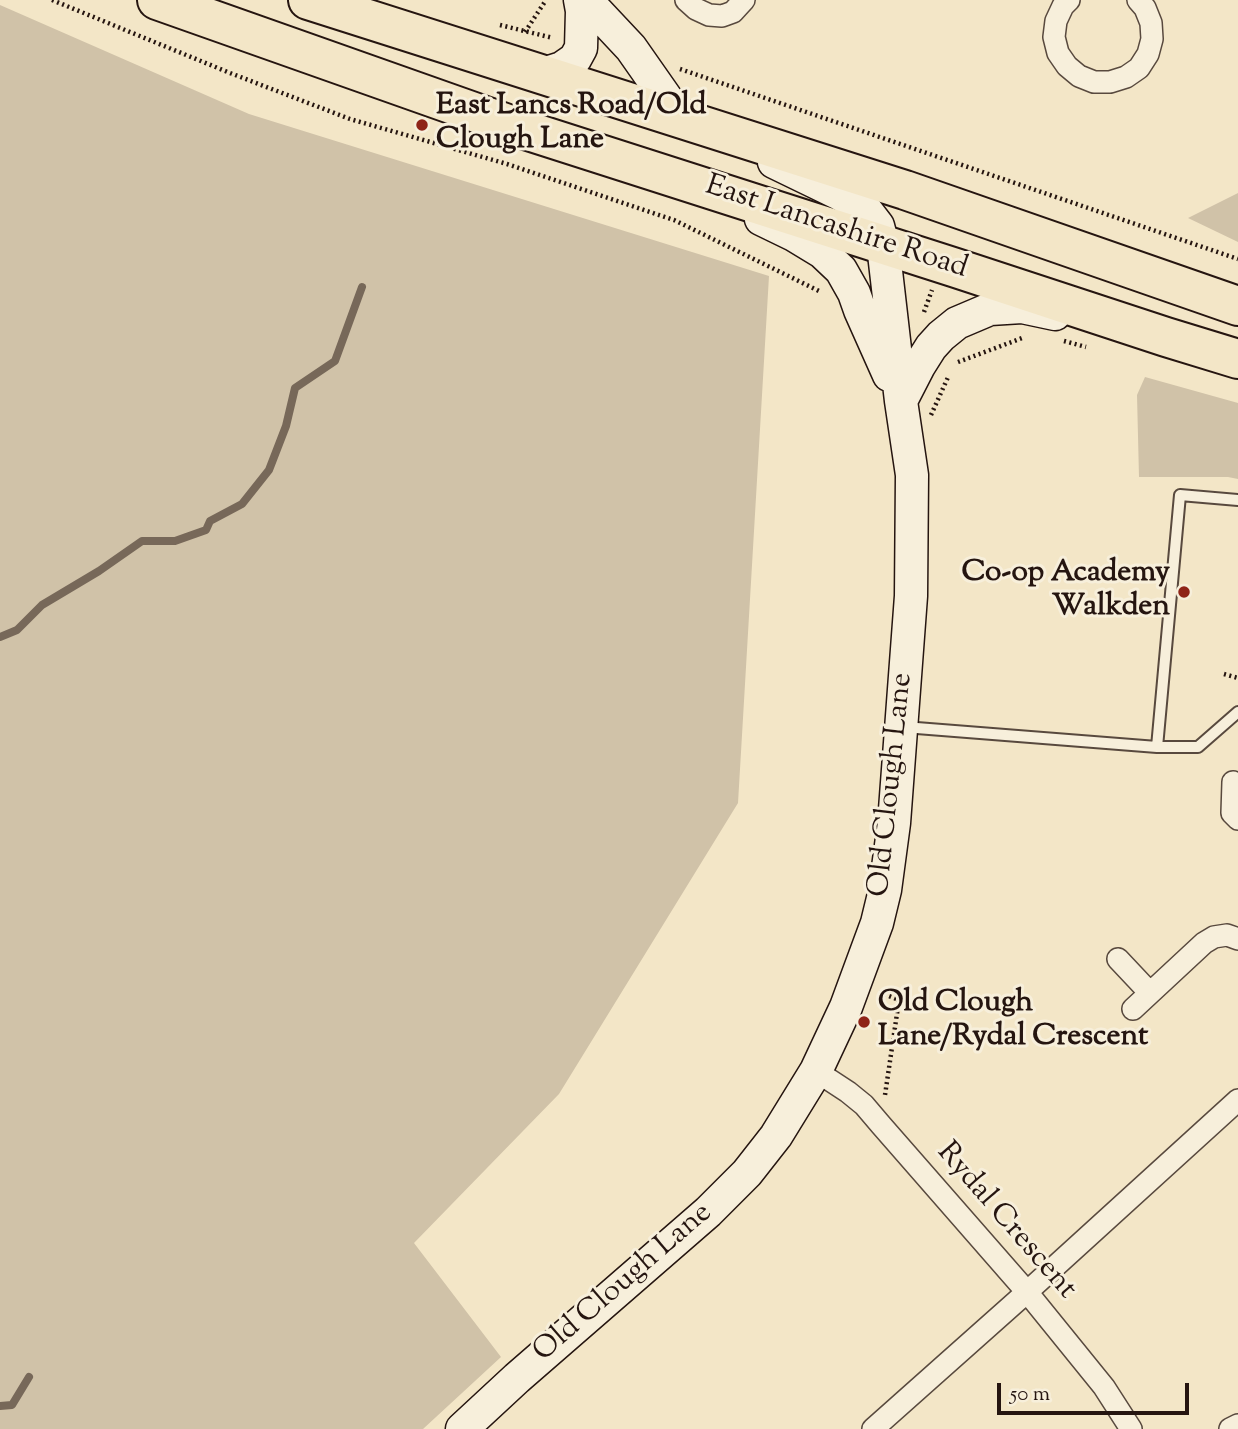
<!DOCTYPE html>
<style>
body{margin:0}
#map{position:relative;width:1238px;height:1429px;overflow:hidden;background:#f3e6c7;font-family:"Sorts Mill Goudy",serif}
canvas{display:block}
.scale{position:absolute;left:997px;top:1383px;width:192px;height:32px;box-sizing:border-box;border:4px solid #251510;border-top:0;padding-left:9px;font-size:21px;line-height:24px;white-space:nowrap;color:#251510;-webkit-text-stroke:5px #f7efdb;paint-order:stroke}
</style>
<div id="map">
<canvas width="1238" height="1429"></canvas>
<div class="scale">50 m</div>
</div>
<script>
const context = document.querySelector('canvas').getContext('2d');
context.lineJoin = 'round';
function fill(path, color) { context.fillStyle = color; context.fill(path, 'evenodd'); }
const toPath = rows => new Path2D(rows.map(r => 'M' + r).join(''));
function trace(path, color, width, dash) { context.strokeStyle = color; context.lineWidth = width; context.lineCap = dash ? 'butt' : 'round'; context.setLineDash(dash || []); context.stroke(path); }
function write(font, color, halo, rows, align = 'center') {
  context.font = font + ' "Sorts Mill Goudy",serif'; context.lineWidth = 6; context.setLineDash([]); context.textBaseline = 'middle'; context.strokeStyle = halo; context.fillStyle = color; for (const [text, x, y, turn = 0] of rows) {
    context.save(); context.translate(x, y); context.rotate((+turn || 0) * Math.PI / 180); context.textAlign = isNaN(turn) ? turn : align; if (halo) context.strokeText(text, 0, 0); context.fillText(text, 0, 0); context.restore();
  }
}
const green = toPath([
 [0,5,249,114,769,276,738,803,559,1094,414,1243,501,1357,423,1429,0,1429],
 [1238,193,1238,242,1188,218],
 [1145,377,1238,403,1238,479,1228,477,1139,477,1137,395]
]);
const stream = toPath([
 [0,637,17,630,42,605,99,571,142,541,175,541,206,530,210,521,242,504,269,470,286,426,295,388,335,361,362,287],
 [0,1406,12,1405,29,1377]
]);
const path = toPath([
 [52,0,230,73,350,119,507,164,674,220,819,291],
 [500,25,553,38],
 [525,32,546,0],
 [680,69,1238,259],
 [924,312,932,290],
 [1064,341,1086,347],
 [958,362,1025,337],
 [931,415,949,375],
 [1224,674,1238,678],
 [879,992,899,1000,885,1095]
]);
const lane = toPath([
 [904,727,1157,747,1198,747,1238,712],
 [1157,747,1180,495,1238,500]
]);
const street = toPath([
 [686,0,696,9,709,15,722,16,733,12,744,0],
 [1069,0,1063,6,1056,21,1054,37,1058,53,1067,66,1079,76,1094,82,1110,82,1126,77,1139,68,1148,54,1152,39,1151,23,1145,8,1138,0],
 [1233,782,1232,813,1238,819],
 [1118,959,1150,993],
 [1133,1009,1204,943,1214,937,1227,935,1238,939],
 [816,1071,848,1092,864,1105,881,1125,1027,1292,1104,1387,1131,1429],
 [873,1429,1027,1292,1238,1100],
 [1230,1429,1238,1425]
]);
const secondary = toPath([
 [586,0,631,48,680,118,692,124],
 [540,75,562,68,575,59,581,48,582,11,580,0],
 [761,219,794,235,822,252,841,270,854,293,860,310,889,375],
 [901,401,919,366,931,347,941,336,957,323,990,309,1022,307,1055,314],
 [462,1429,517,1378,708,1212,747,1173,776,1136,816,1071,846,1007,877,923,885,890,894,823,911,596,912,475,901,401,883,245,878,226,865,209,838,193,774,162]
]);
const highway = toPath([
 [157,0,519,128,956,268,1166,337,1238,359],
 [308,0,905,190,1238,306]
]);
const markers = [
 [422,125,7,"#8f2418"],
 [1184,592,7,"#8f2418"],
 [864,1022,7,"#8f2418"]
];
const poiNames = [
 ["East Lancs Road/Old",436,108],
 ["Clough Lane",436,142],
 ["Co-op Academy",1170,575,"right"],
 ["Walkden",1170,609,"right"],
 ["Old Clough",878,1005],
 ["Lane/Rydal Crescent",878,1039]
];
const streetNames = [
 ["East Lancashire Road",836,229,18],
 ["Old Clough Lane",893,785,-84],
 ["Rydal Crescent",1005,1222,49],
 ["Old Clough Lane",624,1284,-41]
];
fill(green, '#d0c2a8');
trace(stream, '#776859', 8);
trace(lane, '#58493e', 14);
trace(street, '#58493e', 24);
trace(secondary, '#251510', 35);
trace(highway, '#251510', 42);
trace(path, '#251510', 4.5, [2, 3.5]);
trace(lane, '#f7efdb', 10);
trace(street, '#f7efdb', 21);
trace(secondary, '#f7efdb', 32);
trace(highway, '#f3e6c7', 38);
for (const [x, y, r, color] of markers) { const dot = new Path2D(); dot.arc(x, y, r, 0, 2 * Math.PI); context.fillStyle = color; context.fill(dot); trace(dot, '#f7efdb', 2.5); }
write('bold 30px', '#251510', '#f7efdb', poiNames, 'left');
write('30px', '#251510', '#f7efdb', streetNames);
</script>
